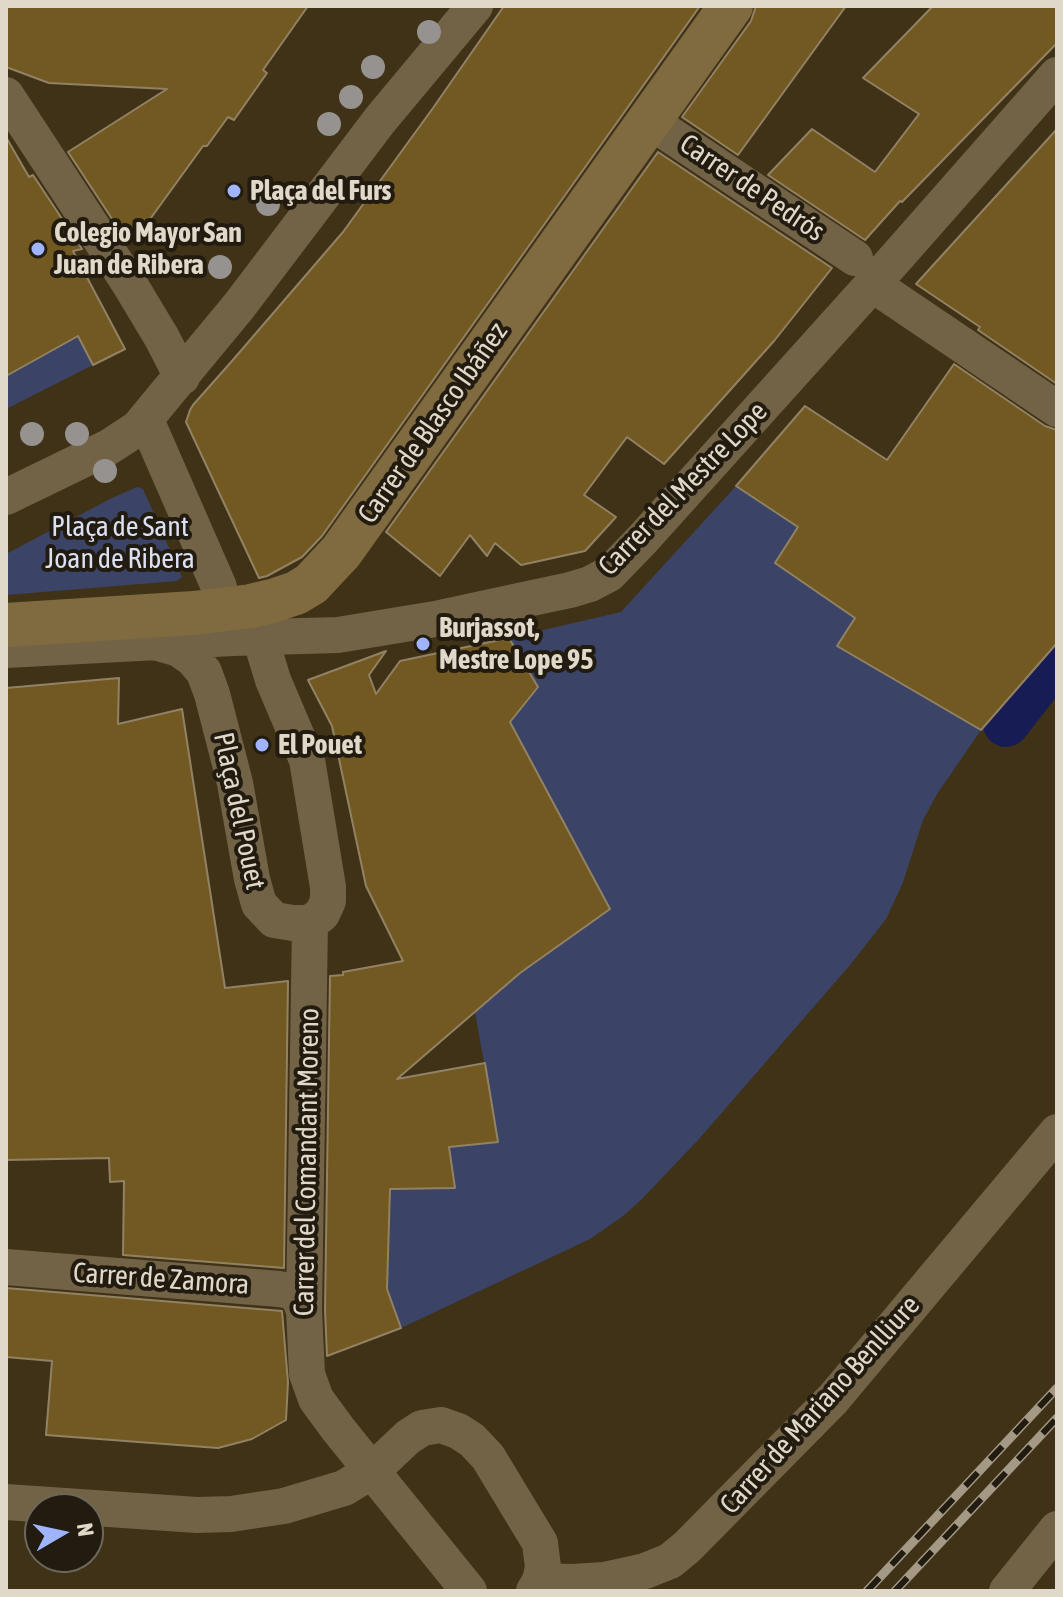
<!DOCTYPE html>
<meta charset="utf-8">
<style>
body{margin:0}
#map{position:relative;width:1063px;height:1597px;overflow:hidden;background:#403217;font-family:"Asap Condensed",sans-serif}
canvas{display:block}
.frame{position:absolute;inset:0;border:8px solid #e0d8c8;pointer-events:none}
.north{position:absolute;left:24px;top:1493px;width:80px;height:80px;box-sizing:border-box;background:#211b10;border:2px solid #6d675a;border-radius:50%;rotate:81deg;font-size:22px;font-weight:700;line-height:32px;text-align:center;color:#e0d8c8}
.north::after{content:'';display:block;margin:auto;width:28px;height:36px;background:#a0b3fd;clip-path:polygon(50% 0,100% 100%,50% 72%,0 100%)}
</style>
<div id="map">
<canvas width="1063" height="1597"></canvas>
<div class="frame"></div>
<div class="north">N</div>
</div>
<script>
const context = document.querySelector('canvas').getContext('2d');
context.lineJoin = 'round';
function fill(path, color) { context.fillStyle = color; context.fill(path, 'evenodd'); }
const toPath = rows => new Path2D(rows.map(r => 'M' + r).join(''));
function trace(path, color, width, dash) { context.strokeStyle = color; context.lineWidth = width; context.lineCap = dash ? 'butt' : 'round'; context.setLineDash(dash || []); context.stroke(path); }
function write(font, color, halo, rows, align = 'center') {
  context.font = font + ' "Asap Condensed",sans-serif'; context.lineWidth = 8; context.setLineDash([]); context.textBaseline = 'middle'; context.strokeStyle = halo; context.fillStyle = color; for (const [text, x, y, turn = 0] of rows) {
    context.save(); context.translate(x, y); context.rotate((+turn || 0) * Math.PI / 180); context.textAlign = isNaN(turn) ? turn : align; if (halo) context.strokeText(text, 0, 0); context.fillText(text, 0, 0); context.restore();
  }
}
const green = toPath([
 [78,336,93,365,6,409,6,376],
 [736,486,798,527,775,563,855,618,837,646,981,730,937,794,923,820,902,885,886,919,850,965,699,1139,641,1200,623,1216,590,1239,401,1328,387,1289,391,1189,454,1188,449,1147,498,1141,475,1012,520,973,609,909,510,722,537,687,509,638,621,612],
 [137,487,143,489,182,577,177,581,6,595,6,554,112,498]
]);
const canal = toPath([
 [1006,724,1057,659]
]);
const building = toPath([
 [6,6,308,6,263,70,267,73,234,120,228,117,207,146,203,146,140,233,124,237,68,152,167,89,49,83,6,67,6,6],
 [504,6,700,6,322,536,302,557,267,576,259,578,186,422,190,410,193,405,232,361,343,232,433,108,504,6],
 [756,6,846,6,738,155,682,117,751,21,756,6],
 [933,6,1057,6,1057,43,902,202,900,201,865,240,768,175,812,129,875,172,919,114,863,78,933,6],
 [1057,129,1057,384,978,330,980,327,916,284,1057,129],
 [6,137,29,177,33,175,82,249,73,251,125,349,93,365,78,336,6,376,6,137],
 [658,152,832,268,774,341,664,464,627,437,584,495,616,517,585,551,521,565,495,543,487,556,470,535,440,576,386,532,658,152],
 [954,364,1045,426,1057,430,1057,643,981,730,837,646,855,618,775,563,798,527,736,486,805,406,887,460,954,364],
 [509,638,538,687,510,722,610,909,520,973,397,1079,485,1063,498,1142,449,1147,455,1188,390,1189,387,1289,401,1328,327,1356,325,1310,330,976,343,975,343,972,403,961,366,886,332,726,308,680,386,651,369,675,376,694,400,661,509,638],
 [119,678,118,724,182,709,225,988,288,981,284,1268,123,1255,124,1181,110,1182,109,1158,6,1160,6,688,119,678],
 [6,1288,282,1311,288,1382,286,1420,252,1439,218,1448,46,1435,52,1361,6,1357,6,1288]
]);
const street = toPath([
 [6,95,129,283,162,338,182,377],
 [648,120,855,258],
 [872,284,1057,409],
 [146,420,219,587],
 [6,497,109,447,138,428,239,306,380,120,475,6],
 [158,643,179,649,193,659,204,672,212,694,235,783,252,879,259,904,274,920,293,923,310,923,322,914,328,901,328,887,307,760,273,680,254,617],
 [6,650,233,638,338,635,435,619,509,603,570,590,590,584,609,574,641,541,895,259,1057,75],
 [310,923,304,1310,307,1374,316,1399,338,1429,469,1591],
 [6,1267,279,1289,291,1291,299,1298,304,1310],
 [6,1502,197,1515,231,1514,284,1506,344,1488,372,1471,408,1437,422,1428,441,1425,458,1431,472,1440,488,1457,540,1543,543,1567,540,1581,534,1591],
 [540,1581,573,1582,604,1580,645,1571,670,1561,687,1547,833,1399,1057,1132],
 [1007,1591,1057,1529]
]);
const secondary = toPath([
 [6,625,194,613,251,606,272,601,296,593,311,584,341,552,731,6]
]);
const rail = toPath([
 [867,1591,1057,1388],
 [895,1591,1057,1418]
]);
const trees = [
 [429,32],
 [373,67],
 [351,97],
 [329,124],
 [268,204],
 [220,267],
 [32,434],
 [77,434],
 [105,471]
];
const markers = [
 [234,191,8,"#a0b3fd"],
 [38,249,8,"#a0b3fd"],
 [423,644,8,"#a0b3fd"],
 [262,745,8,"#a0b3fd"]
];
const streetNames = [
 ["Carrer de Pedrós",752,188,34],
 ["Carrer de Blasco Ibáñez",433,423,-55],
 ["Carrer del Mestre Lope",683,489,-46],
 ["Plaça del Pouet",239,811,78],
 ["Carrer del Comandant Moreno",307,1162,-89],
 ["Carrer de Zamora",161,1279,4],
 ["Carrer de Mariano Benlliure",820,1405,-48]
];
const poiNames = [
 ["Plaça del Furs",250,191],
 ["Colegio Mayor San",54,233],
 ["Juan de Ribera",54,265],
 ["Burjassot,",439,628],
 ["Mestre Lope 95",439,660],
 ["El Pouet",278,745]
];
const parkNames = [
 ["Plaça de Sant",120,527],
 ["Joan de Ribera",120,559]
];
fill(green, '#3b4466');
trace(canal, '#171d54', 46);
fill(building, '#725821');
trace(building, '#928265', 2);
trace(street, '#726347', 36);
trace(secondary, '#806a3f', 44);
trace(rail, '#a49985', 9);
trace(rail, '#211b10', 6, [18]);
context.fillStyle = '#959290';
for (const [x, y] of trees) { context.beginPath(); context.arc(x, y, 12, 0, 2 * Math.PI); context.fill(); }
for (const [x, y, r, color] of markers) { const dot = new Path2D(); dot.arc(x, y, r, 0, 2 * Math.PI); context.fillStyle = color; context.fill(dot); trace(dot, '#211b10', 3); }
write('28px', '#e0d8c8', '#211b10', streetNames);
write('bold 28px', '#e0d8c8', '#211b10', poiNames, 'left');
write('28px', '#dbe0f3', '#211b10', parkNames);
</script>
